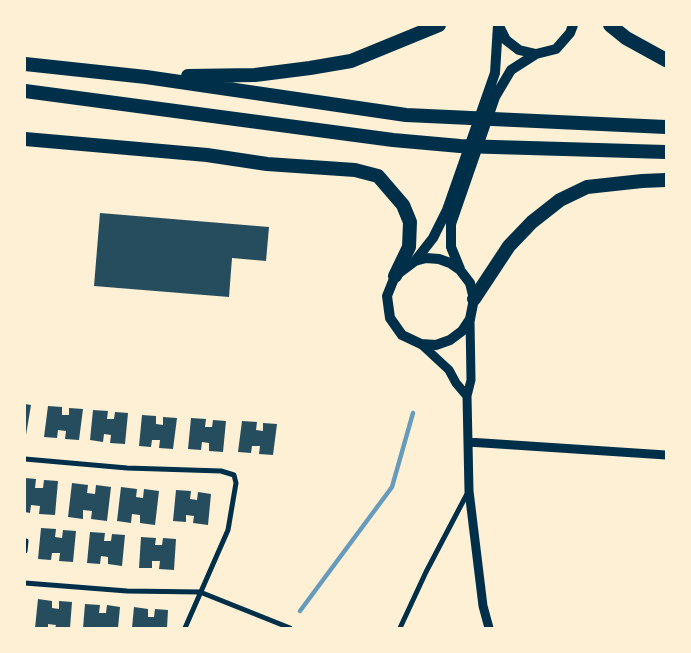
<!DOCTYPE html>
<style>
body{margin:0}
#map{position:relative;width:691px;height:653px;overflow:hidden;background:#fdf0d5;font-family:"Alegreya Sans",sans-serif}
canvas{display:block}
.frame{position:absolute;inset:0;border:26px solid #fdf0d5;pointer-events:none}
</style>
<div id="map">
<canvas width="691" height="653"></canvas>
<div class="frame"></div>
</div>
<script>
const context = document.querySelector('canvas').getContext('2d');
context.lineJoin = 'round';
const toPath = rows => new Path2D(rows.map(r => 'M' + r).join(''));
function trace(path, color, width, dash) { context.strokeStyle = color; context.lineWidth = width; context.lineCap = dash ? 'butt' : 'round'; context.setLineDash(dash || []); context.stroke(path); }
function fill(path, color) { context.fillStyle = color; context.fill(path, 'evenodd'); }
const stream = toPath([
 [300,611,392,487,413,413]
]);
const building = toPath([
 [100,213,269,227,266,261,232,258,229,297,94,286],
 [25,404,31,405,26,435,25,435],
 [48,406,62,407,62,415,69,415,69,408,83,409,79,440,65,439,66,431,58,430,57,438,44,437],
 [93,410,108,411,107,419,114,419,115,412,128,413,125,444,110,443,111,435,104,434,103,442,90,440],
 [142,415,156,416,156,424,163,425,163,417,177,418,173,449,159,448,160,440,152,440,151,447,139,446],
 [191,418,206,419,205,427,212,427,213,420,226,421,223,452,209,451,209,443,202,442,201,450,188,449],
 [242,421,257,422,256,430,263,431,263,423,277,424,273,455,259,454,260,446,252,446,251,453,238,452],
 [25,478,36,479,35,488,43,488,44,480,58,481,55,515,39,514,40,506,31,505,30,513,25,512],
 [72,483,88,485,87,493,95,494,96,485,111,487,107,521,91,519,92,511,83,510,83,519,68,517],
 [121,487,137,489,136,497,143,498,144,489,159,491,155,525,140,523,140,515,132,514,131,523,117,521],
 [176,490,191,491,190,499,197,500,198,492,211,494,208,525,193,523,194,516,186,515,186,522,173,521],
 [41,528,56,529,55,537,62,538,63,530,76,531,73,562,59,561,60,553,52,553,51,560,38,559],
 [90,532,105,533,104,541,111,541,112,534,125,535,122,566,108,564,108,557,101,556,100,564,87,563],
 [141,537,156,538,155,545,162,545,163,538,176,539,174,570,159,569,160,561,152,561,152,568,139,568],
 [38,599,52,601,52,608,59,609,59,601,72,602,70,628,55,628,56,625,48,624,48,628,35,628],
 [85,604,100,605,99,613,106,613,107,605,120,607,118,628,83,628],
 [134,607,148,609,148,617,154,617,155,609,168,610,167,628,132,628]
]);
const minor = toPath([
 [25,459,127,468,221,471,234,475,236,483,228,530,185,628],
 [25,551,26,541],
 [25,583,127,591,200,592,290,628],
 [400,628,426,572,468,492]
]);
const tertiary = toPath([
 [470,319,471,380,467,396,469,491,483,606,489,628],
 [421,344,449,370,456,383,467,396],
 [468,442,666,455]
]);
const secondary = toPath([
 [499,26,506,40,519,50,536,54,556,49,570,33,573,25],
 [415,261,426,258,439,259,450,263,460,270,470,283,474,299,470,319,462,331,450,340,436,345,421,344,402,335,390,318,387,296,395,276,415,261,433,238,447,210,495,73,498,25],
 [460,269,451,247,451,224,495,97,511,70,536,54]
]);
const trunk = toPath([
 [610,25,626,38,666,60],
 [25,64,146,77,406,115,666,127],
 [188,76,255,75,310,68,351,61,439,25],
 [25,91,393,140,460,146,666,152],
 [25,139,207,155,267,164,355,170,378,176,403,205,410,222,409,247,395,276],
 [474,299,509,246,532,222,560,200,587,187,642,181,666,180]
]);
trace(stream, '#669bbc', 4.5);
fill(building, '#264d5e');
trace(minor, '#003049', 5);
trace(tertiary, '#003049', 9);
trace(secondary, '#003049', 10);
trace(trunk, '#003049', 14);
</script>
